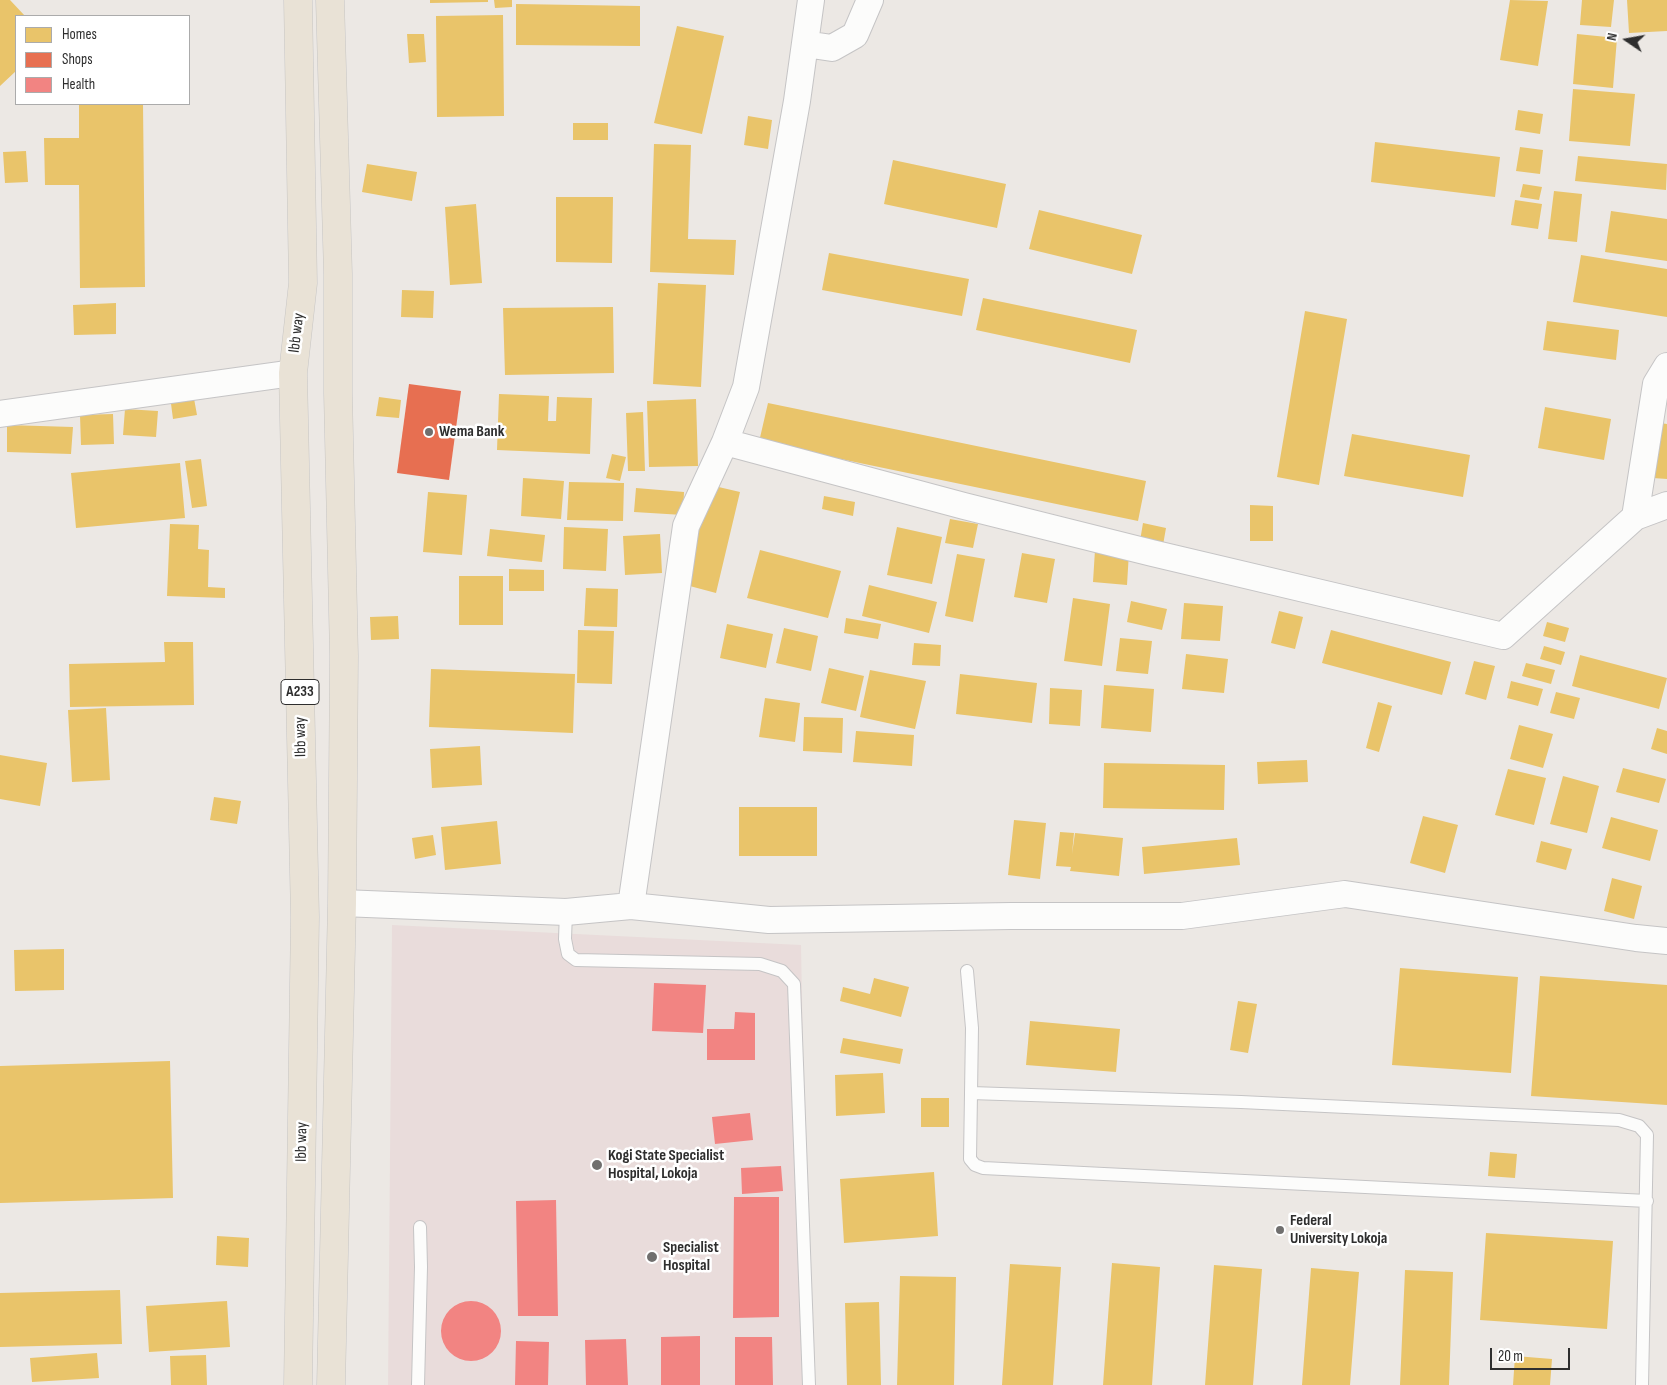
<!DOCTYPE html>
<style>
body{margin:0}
#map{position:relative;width:1667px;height:1385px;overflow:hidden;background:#ece8e4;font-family:"Sofia Sans Condensed",sans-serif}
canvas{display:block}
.legend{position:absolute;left:15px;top:15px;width:175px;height:90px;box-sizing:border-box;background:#fff;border:1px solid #ababab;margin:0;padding:6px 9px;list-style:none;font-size:15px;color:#2e2e2e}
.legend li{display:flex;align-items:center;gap:10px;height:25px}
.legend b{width:25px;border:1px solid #ababab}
.north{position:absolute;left:1602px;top:15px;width:50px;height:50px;-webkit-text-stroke:4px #fff;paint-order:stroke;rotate:282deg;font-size:14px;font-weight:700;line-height:20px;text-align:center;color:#2e2e2e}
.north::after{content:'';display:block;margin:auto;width:18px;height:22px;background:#2e2e2e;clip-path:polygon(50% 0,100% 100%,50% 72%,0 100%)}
.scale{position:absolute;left:1490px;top:1348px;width:80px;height:22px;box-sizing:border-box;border:2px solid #2e2e2e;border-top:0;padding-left:6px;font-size:15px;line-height:18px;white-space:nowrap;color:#2e2e2e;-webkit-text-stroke:4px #fff;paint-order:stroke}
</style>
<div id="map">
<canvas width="1667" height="1385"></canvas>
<ul class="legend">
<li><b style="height:14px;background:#e9c46a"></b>Homes</li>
<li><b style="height:14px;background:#e76f51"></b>Shops</li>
<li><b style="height:14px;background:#f28482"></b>Health</li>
</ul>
<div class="north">N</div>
<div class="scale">20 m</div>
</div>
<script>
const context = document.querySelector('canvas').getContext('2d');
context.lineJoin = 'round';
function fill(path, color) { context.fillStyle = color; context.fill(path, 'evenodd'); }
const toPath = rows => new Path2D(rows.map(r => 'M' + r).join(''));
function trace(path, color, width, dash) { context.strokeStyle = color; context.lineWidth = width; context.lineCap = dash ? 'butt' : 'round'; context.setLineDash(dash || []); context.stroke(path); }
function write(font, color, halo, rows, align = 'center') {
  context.font = font + ' "Sofia Sans Condensed",sans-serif'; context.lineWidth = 5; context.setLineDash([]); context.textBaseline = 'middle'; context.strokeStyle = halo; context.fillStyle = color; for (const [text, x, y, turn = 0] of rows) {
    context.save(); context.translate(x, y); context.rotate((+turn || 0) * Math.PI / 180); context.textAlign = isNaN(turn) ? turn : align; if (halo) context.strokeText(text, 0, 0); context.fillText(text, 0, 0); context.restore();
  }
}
const medical = toPath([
 [392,925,801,945,809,1385,388,1385]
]);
const homes = toPath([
 [0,0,10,0,25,16,16,16,16,71,0,86],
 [430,0,488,0,488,2,430,3],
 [494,0,512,0,512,7,495,8],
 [1510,0,1548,1,1538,66,1500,60],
 [1582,0,1614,0,1611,27,1580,25],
 [1627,0,1667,0,1667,31,1629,33],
 [516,4,640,6,640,46,516,45],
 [503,15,504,116,437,117,436,16],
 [677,26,724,36,702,134,654,123],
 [407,34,424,34,426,62,409,63],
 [1577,34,1617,38,1613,88,1573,84],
 [1573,89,1635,94,1630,146,1569,141],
 [79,104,143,104,145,287,80,288,79,185,45,185,44,138,79,138],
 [1518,110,1543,114,1540,134,1515,130],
 [748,116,772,120,768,149,744,145],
 [573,123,608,123,608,140,573,140],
 [1375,142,1500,157,1495,197,1371,182],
 [654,144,691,145,688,239,736,240,734,275,650,272],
 [1520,147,1543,150,1540,174,1516,171],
 [26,151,28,182,5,183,3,152],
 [1578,156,1667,164,1666,190,1575,181],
 [893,160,1006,184,997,228,884,204],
 [367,164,417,172,412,201,362,192],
 [1523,184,1542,187,1539,200,1520,197],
 [1554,191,1582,194,1577,242,1548,239],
 [556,197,613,197,612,263,556,262],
 [1515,200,1542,204,1538,229,1511,225],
 [476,204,482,283,450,285,445,207],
 [1039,210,1142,235,1132,274,1029,249],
 [1611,211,1667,219,1667,261,1605,252],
 [829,253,969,279,962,316,822,290],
 [1581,255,1667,269,1667,317,1573,302],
 [658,283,706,285,701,387,653,384],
 [402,290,434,291,433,318,401,317],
 [983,298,1137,330,1130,363,976,330],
 [116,303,116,334,74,335,73,305],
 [613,307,614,373,505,375,503,308],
 [1305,311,1347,319,1319,485,1277,477],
 [1547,321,1619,330,1616,360,1543,350],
 [193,393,197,415,173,419,170,396],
 [499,394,549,396,548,421,556,421,557,397,592,398,590,454,497,450],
 [379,397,401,400,399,418,376,416],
 [696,399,698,466,649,467,647,401],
 [768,403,1146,481,1138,521,759,442],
 [1545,407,1611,419,1604,460,1538,448],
 [125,409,158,411,156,437,123,435],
 [643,412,645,471,628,471,626,413],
 [113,414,114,444,81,445,80,415],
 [1660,423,1667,424,1667,479,1653,478],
 [7,425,73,427,71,454,7,452],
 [1352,434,1470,455,1463,497,1344,476],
 [612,454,626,457,620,481,606,478],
 [201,459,207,506,192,508,185,461],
 [180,463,185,518,76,528,71,473],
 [523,478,564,481,561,519,521,516],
 [569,482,624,483,623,521,567,520],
 [710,485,740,492,716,593,686,585],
 [636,488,684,492,683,515,634,512],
 [428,492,467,495,462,555,423,552],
 [824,496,855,502,853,516,822,509],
 [1250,505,1273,506,1273,541,1250,541],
 [950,519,978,524,973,548,945,543],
 [1143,523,1166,528,1163,545,1140,541],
 [170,524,199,525,198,549,209,550,208,587,225,588,225,598,167,596],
 [564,527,608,529,606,571,563,569],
 [897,527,942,537,932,584,887,575],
 [490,529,545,535,542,562,487,556],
 [660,534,662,573,625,575,623,536],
 [760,550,841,571,828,618,747,598],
 [1095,550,1129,552,1127,585,1093,582],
 [1022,553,1055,559,1047,603,1014,597],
 [957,554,985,559,973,622,945,616],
 [509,569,544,570,544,591,509,591],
 [459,576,503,576,503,625,459,625],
 [869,585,937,602,929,633,862,616],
 [586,588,618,589,617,627,584,626],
 [1073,598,1110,604,1102,666,1064,661],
 [1131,601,1167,609,1162,630,1127,622],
 [1184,603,1223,606,1220,641,1181,639],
 [1279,611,1303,617,1295,649,1271,643],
 [398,616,399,639,371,640,370,617],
 [846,618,881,624,878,639,844,633],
 [1547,622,1569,628,1565,642,1543,636],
 [727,624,773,634,766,668,720,658],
 [784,628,818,636,811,671,776,663],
 [578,630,614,631,612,684,577,683],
 [1331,630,1451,662,1442,695,1322,663],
 [1120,638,1152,641,1148,674,1116,671],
 [164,642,193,642,194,705,70,707,69,664,165,662],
 [914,643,941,645,940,666,912,665],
 [1544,646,1565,652,1561,665,1540,659],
 [1186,654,1228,659,1224,693,1182,689],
 [1580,655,1667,678,1659,709,1572,686],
 [1474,661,1495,666,1486,700,1465,694],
 [1526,663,1555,670,1551,684,1522,676],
 [829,668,864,676,856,711,821,703],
 [431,669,575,674,573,733,429,727],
 [870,670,926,681,915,729,860,717],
 [960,674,1037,683,1032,723,956,714],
 [1511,681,1543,689,1538,706,1507,698],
 [1104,685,1154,689,1151,732,1101,728],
 [1050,688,1082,690,1080,726,1049,724],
 [1556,692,1580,698,1574,719,1550,713],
 [765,698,800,703,795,742,759,737],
 [1378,702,1392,706,1379,752,1366,748],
 [106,708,110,780,72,782,68,710],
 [804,717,843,718,842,753,803,751],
 [1519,725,1553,734,1543,768,1510,759],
 [1657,728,1667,731,1667,754,1651,749],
 [856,731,914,735,912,766,853,762],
 [480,746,482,785,432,788,430,749],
 [0,755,47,763,40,806,0,799],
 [1307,760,1308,782,1258,784,1257,762],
 [1104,763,1225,765,1224,810,1103,808],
 [1623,768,1666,779,1659,803,1616,792],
 [1508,769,1546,778,1534,825,1495,815],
 [1563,776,1599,786,1587,833,1550,824],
 [214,797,241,801,237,824,210,820],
 [739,807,817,807,817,856,739,856],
 [1423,816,1458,825,1445,873,1410,863],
 [1611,817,1658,830,1650,861,1602,848],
 [1014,820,1046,823,1040,879,1008,875],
 [497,821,501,864,445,870,441,827],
 [1060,832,1074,833,1072,854,1075,833,1123,838,1119,876,1070,871,1071,867,1056,866],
 [433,835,436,855,415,859,412,838],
 [1237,838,1240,865,1144,874,1142,847],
 [1541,841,1572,849,1566,870,1536,862],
 [1612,878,1642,886,1634,919,1604,911],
 [64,949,64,990,15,991,14,950],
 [1400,968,1518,977,1511,1073,1392,1065],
 [1540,976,1667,985,1667,1105,1531,1096],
 [874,978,909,987,901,1017,840,1001,843,987,870,994],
 [1238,1001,1257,1004,1248,1053,1230,1050],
 [1030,1021,1120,1029,1116,1072,1026,1065],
 [843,1038,903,1049,900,1064,840,1053],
 [170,1061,173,1198,0,1203,0,1066],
 [883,1073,885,1113,836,1116,835,1075],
 [921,1098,949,1098,949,1127,921,1127],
 [1490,1152,1517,1154,1515,1178,1488,1176],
 [934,1172,938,1236,844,1243,840,1179],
 [1486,1233,1613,1241,1607,1329,1480,1320],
 [217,1236,249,1238,248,1267,216,1265],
 [1112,1263,1160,1267,1152,1385,1103,1385],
 [1010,1264,1061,1267,1053,1385,1002,1385],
 [1214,1265,1262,1269,1253,1385,1205,1385],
 [1311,1268,1359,1272,1350,1385,1302,1385],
 [1405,1270,1453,1272,1449,1385,1400,1385],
 [900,1276,956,1277,954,1385,897,1385],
 [120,1290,122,1344,0,1347,0,1293],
 [227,1301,230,1347,149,1352,146,1306],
 [879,1302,881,1385,847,1385,845,1303],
 [97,1353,99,1378,32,1382,30,1358],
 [206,1355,207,1385,171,1385,170,1356],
 [1515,1356,1552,1359,1550,1385,1513,1385]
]);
const shops = toPath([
 [409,384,461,391,449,480,397,473]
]);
const health = toPath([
 [654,983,706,985,703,1033,652,1031],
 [735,1012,755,1013,755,1060,707,1060,707,1029,734,1029],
 [750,1113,753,1140,715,1144,712,1117],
 [781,1166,783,1191,742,1194,741,1168],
 [734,1197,779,1197,779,1317,733,1318],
 [556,1200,558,1316,518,1316,516,1201],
 '441 1331a30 30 0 1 1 60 0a30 30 0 1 1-60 0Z',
 [700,1336,700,1385,661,1385,661,1337],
 [735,1337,772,1337,773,1385,735,1385],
 [626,1339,628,1385,586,1385,585,1340],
 [516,1341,549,1342,548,1385,515,1385]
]);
const service = toPath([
 [566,912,565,939,568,954,576,960,760,964,782,971,794,984,809,1385],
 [967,971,972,1028,970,1159,975,1165,983,1168,1647,1201],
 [971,1093,1241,1102,1619,1120,1639,1126,1647,1135,1642,1385],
 [418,1385,421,1267,420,1227]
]);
const minor = toPath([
 [811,0,797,101,746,387,725,442,964,506,1152,553,1503,636,1635,517,1667,505],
 [805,44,832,48,855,35,870,0],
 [0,414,293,373],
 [1635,517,1656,384,1667,366],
 [342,903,566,912,631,906,769,920,1011,916,1182,916,1345,894,1636,938,1667,941],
 [631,906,686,526,725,442]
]);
const trunk = toPath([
 [330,0,338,274,338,393,344,656,342,903,331,1385],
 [298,1385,305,917,293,373,303,283,298,0]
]);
const markers = [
 [429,432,5,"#706f6e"],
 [597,1165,6,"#706f6e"],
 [1280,1230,5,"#706f6e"],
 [652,1257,6,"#706f6e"]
];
const shields = [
 [300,692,38]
];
const shieldNames = [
 ["A233",300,692]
];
const streetNames = [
 ["Ibb way",297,333,-83],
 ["Ibb way",301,737,-91],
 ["Ibb way",302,1142,-89]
];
const poiNames = [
 ["Wema Bank",439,432],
 ["Kogi State Specialist",608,1156],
 ["Hospital, Lokoja",608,1174],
 ["Federal",1290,1221],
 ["University Lokoja",1290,1239],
 ["Specialist",663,1248],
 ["Hospital",663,1266]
];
fill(medical, '#e9dcdb');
fill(homes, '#e9c46a');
fill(shops, '#e76f51');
fill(health, '#f28482');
trace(service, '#c5c4c5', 14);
trace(minor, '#c5c4c5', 28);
trace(trunk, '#c6c5c4', 29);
trace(service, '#fcfcfb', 12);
trace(minor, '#fcfcfb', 26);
trace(trunk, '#e9e2d6', 28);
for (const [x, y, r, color] of markers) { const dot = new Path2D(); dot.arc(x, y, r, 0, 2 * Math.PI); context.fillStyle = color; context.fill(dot); trace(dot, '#fff', 2); }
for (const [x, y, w] of shields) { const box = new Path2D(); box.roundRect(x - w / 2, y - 12.5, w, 25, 4); context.fillStyle = '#fff'; context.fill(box); trace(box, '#2e2e2e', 1); }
write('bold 15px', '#2e2e2e', null, shieldNames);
write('16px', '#2e2e2e', '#fff', streetNames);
write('bold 16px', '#2e2e2e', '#fff', poiNames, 'left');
</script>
